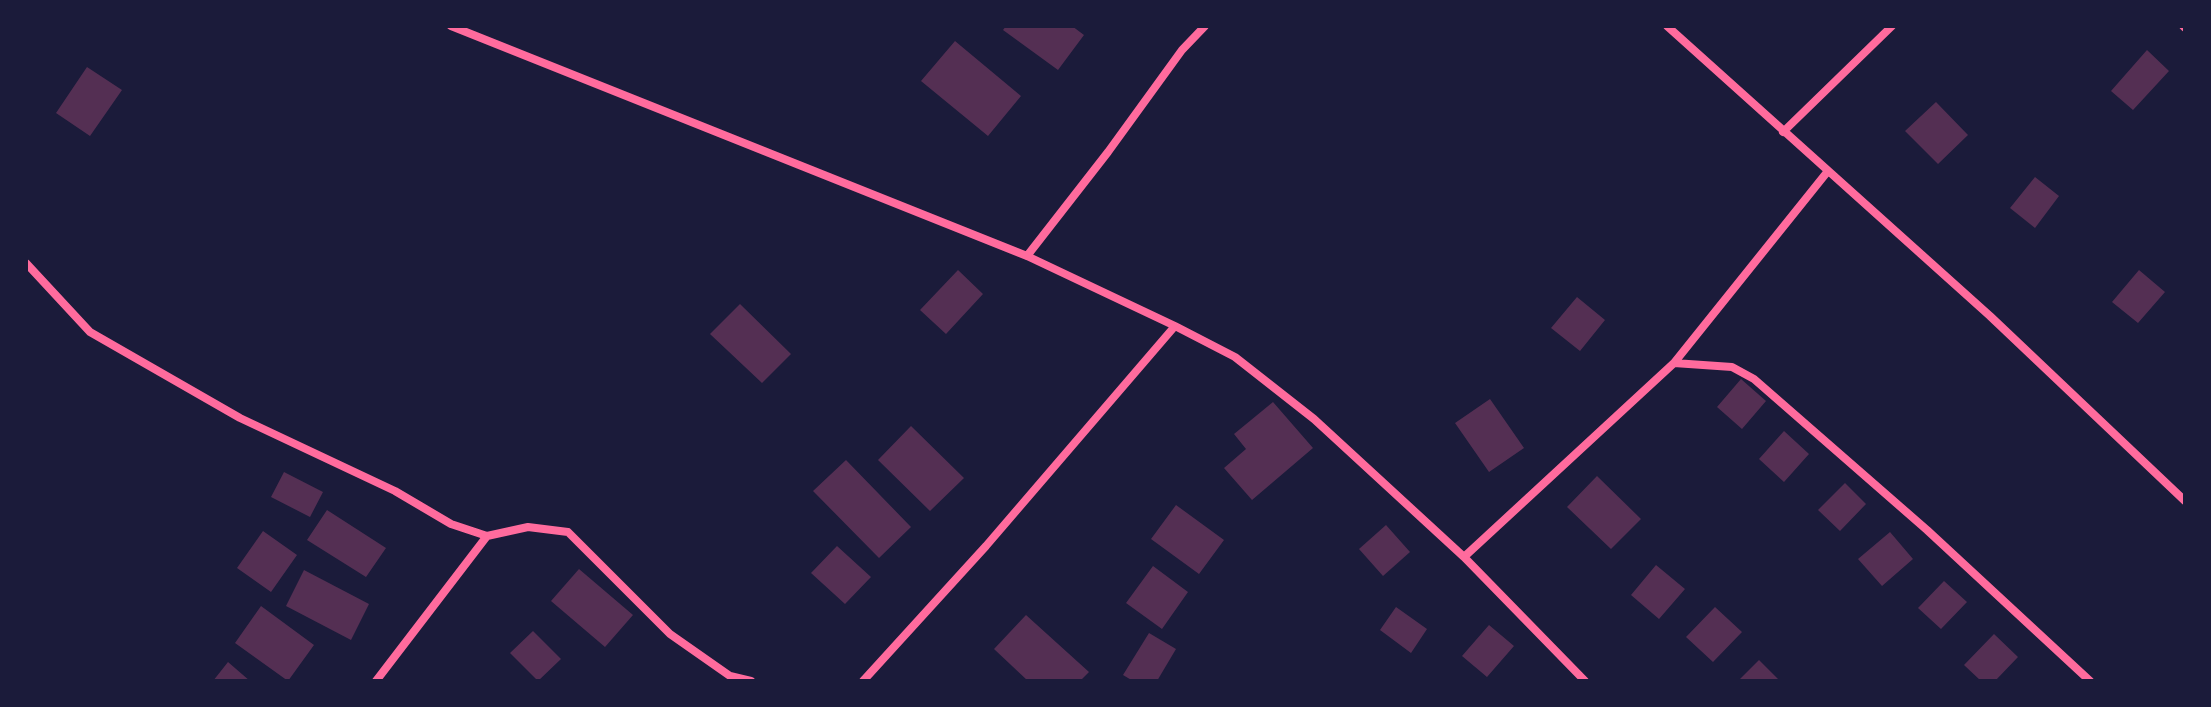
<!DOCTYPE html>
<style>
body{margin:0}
#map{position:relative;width:2211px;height:707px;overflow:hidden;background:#1b1b3a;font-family:Literata,serif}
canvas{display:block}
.frame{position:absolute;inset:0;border:28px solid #1b1b3a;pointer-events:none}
</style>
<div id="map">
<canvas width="2211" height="707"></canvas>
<div class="frame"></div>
</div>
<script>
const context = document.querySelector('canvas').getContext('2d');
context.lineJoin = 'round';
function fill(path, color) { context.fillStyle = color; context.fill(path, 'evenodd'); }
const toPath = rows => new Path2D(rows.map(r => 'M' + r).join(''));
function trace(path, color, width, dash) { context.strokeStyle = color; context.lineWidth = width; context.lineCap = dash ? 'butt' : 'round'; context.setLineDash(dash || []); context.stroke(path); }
const building = toPath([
 [1006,26,1072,26,1084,35,1058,70,1003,30],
 [955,41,1021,96,988,136,921,81],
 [2147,50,2169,71,2133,110,2111,91],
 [87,67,122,90,90,136,56,113],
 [1936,102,1968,135,1938,164,1905,131],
 [2035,177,2059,196,2035,228,2010,208],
 [958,270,983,294,946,334,920,310],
 [2139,270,2165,292,2138,323,2112,302],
 [1577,297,1605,320,1580,351,1551,328],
 [740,304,791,354,762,383,710,334],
 [1741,379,1766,401,1742,429,1717,407],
 [1490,399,1524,448,1489,472,1455,423],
 [1273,402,1313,448,1252,500,1224,468,1246,449,1234,434],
 [911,426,964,478,930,511,878,460],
 [1784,431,1809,454,1784,482,1759,459],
 [846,460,911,527,879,558,813,491],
 [284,472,323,492,310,517,271,497],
 [1597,476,1641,519,1611,549,1567,507],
 [1845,483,1866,504,1840,531,1818,510],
 [1176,505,1224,540,1199,574,1151,539],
 [327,510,386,548,366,577,307,540],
 [1386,525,1410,552,1383,576,1359,549],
 [263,531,297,555,271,592,237,568],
 [1890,532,1913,559,1882,586,1858,559],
 [837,546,871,577,845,604,811,573],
 [1656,565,1685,589,1659,619,1631,595],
 [1153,566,1188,592,1162,629,1126,603],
 [579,569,633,615,605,647,551,601],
 [304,570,369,604,351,640,286,606],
 [1944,581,1967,602,1941,629,1918,608],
 [261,606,314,645,288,681,235,643],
 [1396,607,1427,629,1411,653,1380,630],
 [1715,607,1742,632,1713,662,1686,637],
 [1026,615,1089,672,1080,681,1028,681,994,649],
 [1489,625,1514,646,1487,677,1462,656],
 [533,631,561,659,538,681,510,653],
 [1149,633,1176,649,1157,681,1133,681,1123,675],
 [1994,634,2018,657,1995,681,1981,681,1964,665],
 [1759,660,1780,681,1738,681],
 [228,662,250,681,213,681]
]);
const minor = toPath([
 [451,26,1027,256,1175,326],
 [1667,26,1990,316,2185,501],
 [2183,26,2185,28],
 [1783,132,1892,26],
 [1027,256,1108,152,1182,50,1205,26],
 [26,263,90,332,240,418,395,491,451,524,487,536],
 [1674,363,1828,171],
 [1464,557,1674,363,1732,367,1754,379,1927,530,2090,681],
 [376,681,487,536,528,527,568,532,670,634,730,676,751,681],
 [863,681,986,546,1175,326,1235,357,1314,419,1464,557,1585,681]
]);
fill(building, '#542f53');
trace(minor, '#ff6b9d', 8);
</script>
